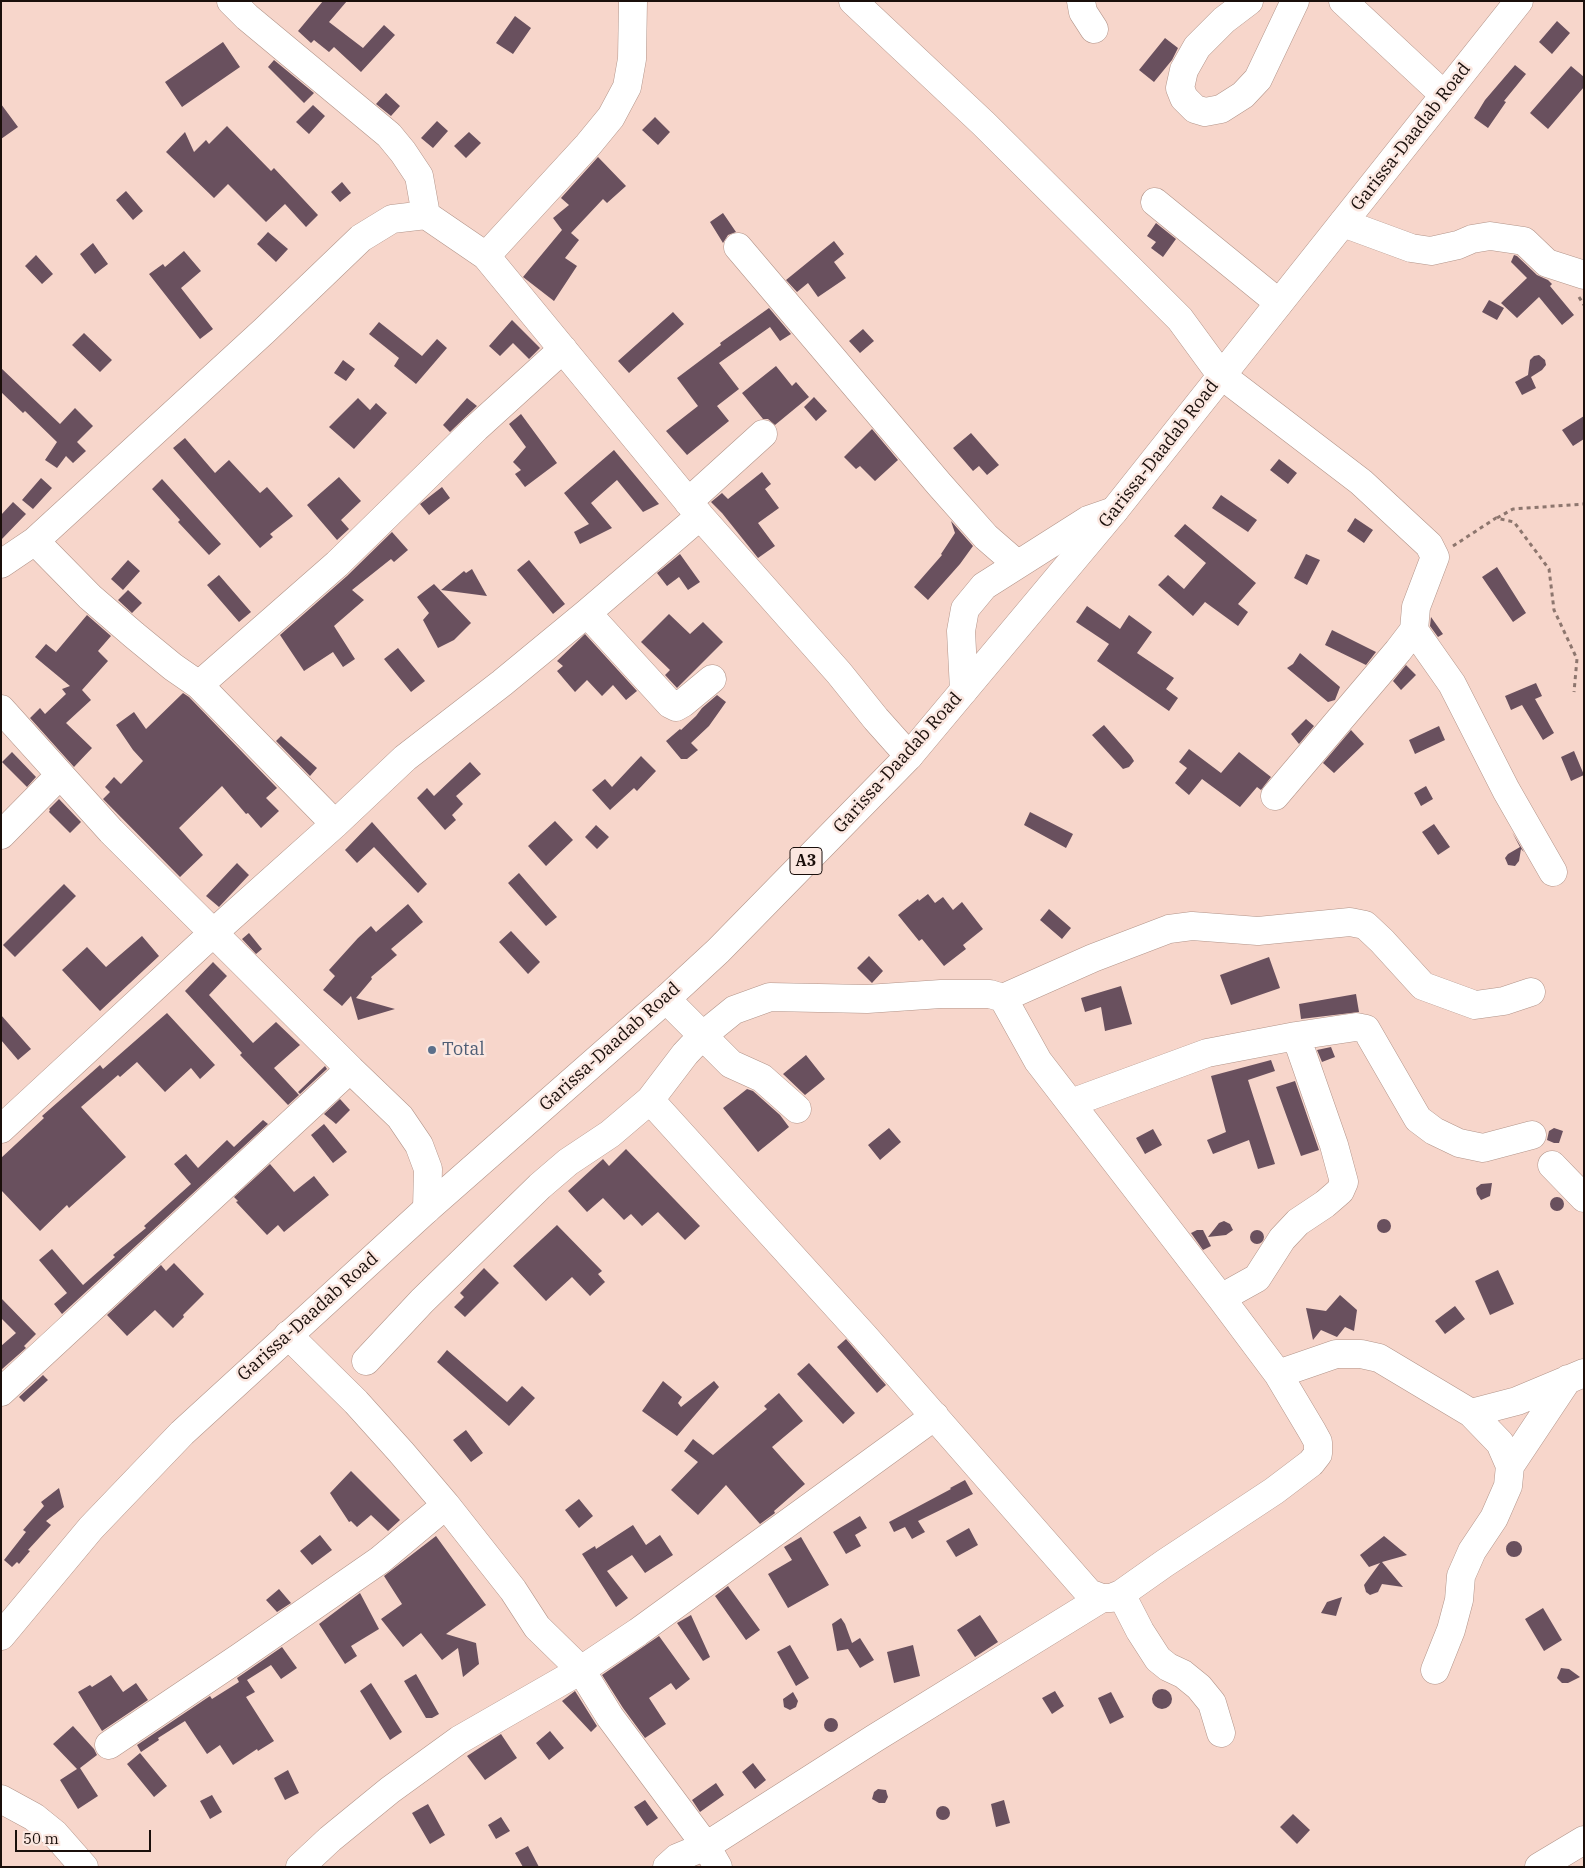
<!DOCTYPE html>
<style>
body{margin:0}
#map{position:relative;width:1585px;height:1868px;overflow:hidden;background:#f7d6cb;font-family:"IBM Plex Serif",serif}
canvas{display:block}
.frame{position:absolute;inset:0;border:2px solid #1a0f0b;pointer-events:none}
.scale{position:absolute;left:15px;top:1830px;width:136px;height:22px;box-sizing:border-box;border:2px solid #1a0f0b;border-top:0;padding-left:6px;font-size:15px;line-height:18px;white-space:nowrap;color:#1a0f0b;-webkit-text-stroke:4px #fbe7e0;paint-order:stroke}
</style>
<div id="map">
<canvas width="1585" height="1868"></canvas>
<div class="frame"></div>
<div class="scale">50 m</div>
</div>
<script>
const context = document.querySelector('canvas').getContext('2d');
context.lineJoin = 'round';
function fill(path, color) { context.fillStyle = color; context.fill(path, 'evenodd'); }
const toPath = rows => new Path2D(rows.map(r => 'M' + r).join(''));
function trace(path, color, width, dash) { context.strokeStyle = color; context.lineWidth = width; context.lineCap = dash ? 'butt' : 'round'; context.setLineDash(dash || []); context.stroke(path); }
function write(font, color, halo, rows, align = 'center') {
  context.font = font + ' "IBM Plex Serif",serif'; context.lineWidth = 5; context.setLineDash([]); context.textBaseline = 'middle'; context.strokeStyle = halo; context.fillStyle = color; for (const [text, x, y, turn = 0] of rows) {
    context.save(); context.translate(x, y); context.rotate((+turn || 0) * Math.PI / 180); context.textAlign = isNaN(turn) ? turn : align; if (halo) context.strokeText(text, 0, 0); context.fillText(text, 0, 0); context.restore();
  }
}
const building = toPath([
 [323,1,347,1,329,22,363,48,384,25,395,35,361,72,334,47,329,52,314,40,311,43,298,31],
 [515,16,531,28,513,54,496,43],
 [1557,21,1570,33,1552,54,1539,42],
 [1165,38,1178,48,1172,60,1154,82,1139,70],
 [223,42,240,67,182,107,165,82],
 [274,60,314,93,304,103,268,67],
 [1515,65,1526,74,1504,101,1506,102,1488,128,1474,118,1485,100],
 [1571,66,1584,77,1584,87,1548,129,1530,113],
 [386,93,400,106,391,116,376,104],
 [1,104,18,127,1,139],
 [313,105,325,116,309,134,296,122],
 [655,117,670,132,658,145,642,130],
 [437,121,448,131,433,148,421,138],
 [227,126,271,171,274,168,318,215,306,227,285,204,266,222,228,184,214,198,166,152,185,132,194,152,206,140,209,144],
 [469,132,481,143,466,158,454,146],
 [598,157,626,186,607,203,603,199,571,233,579,240,565,258,577,266,554,301,523,277,562,230,553,218,569,205,561,198],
 [342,182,351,193,340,202,331,192],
 [126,191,143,211,133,220,116,200],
 [723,213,736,232,728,235,723,243,710,222],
 [1156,223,1176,239,1163,257,1151,248,1156,242,1147,236],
 [268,232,288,249,276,262,257,244],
 [834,241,844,254,834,262,846,278,818,297,808,283,797,292,786,280],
 [93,243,108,264,95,274,80,254],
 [184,251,201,271,181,288,213,329,200,339,149,274,163,264,165,267],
 [36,255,53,274,42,284,25,266],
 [1514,255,1517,256,1537,275,1548,280,1552,284,1550,286,1574,315,1562,325,1539,297,1517,318,1501,303,1527,278,1511,262],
 [1489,300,1504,308,1497,320,1482,312],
 [769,308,791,334,780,341,770,327,719,363,739,389,717,406,729,421,687,455,666,431,698,406,677,378,721,345,720,343],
 [673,312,684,324,629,373,618,361],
 [512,320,540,348,529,359,513,343,500,356,489,346],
 [379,322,422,356,437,339,447,348,416,384,394,366,399,358,369,334],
 [863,329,874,341,860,353,849,341],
 [84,333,112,360,100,372,72,345],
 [1539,355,1545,360,1546,365,1542,370,1531,377,1536,388,1522,395,1515,382,1528,375,1530,360,1534,356],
 [343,360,355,369,346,381,334,373],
 [776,366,792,386,796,382,809,397,775,425,768,419,763,419,742,393],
 [1,368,60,424,75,408,93,426,77,442,86,451,73,463,66,456,57,468,45,460,57,442,25,411,23,413,1,392],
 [814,397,827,411,816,421,804,407],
 [358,398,370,410,376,403,387,413,354,449,329,427],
 [467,398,477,406,450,432,443,425],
 [521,414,557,463,525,487,515,474,521,470,513,462,526,447,509,424],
 [1584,416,1584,439,1573,446,1562,430],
 [872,429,898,460,875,481,860,466,856,469,844,457],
 [971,433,999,465,987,475,979,466,973,471,953,448],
 [185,438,215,473,229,460,260,493,267,487,293,516,270,534,273,537,260,548,173,448],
 [614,450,659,504,643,512,617,480,591,503,612,528,580,544,574,532,589,524,564,493],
 [1279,459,1297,473,1288,484,1270,470],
 [762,472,771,484,765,489,779,508,758,523,775,546,758,558,722,513,711,502,722,493,728,499],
 [339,477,361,501,341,520,349,529,337,540,307,505],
 [41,478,52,488,33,509,22,500],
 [162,479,221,544,209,555,178,522,180,520,152,489],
 [442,487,450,498,429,515,420,504],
 [1221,495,1257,520,1248,532,1212,508],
 [13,502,26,514,1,540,1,515],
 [1355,518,1373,530,1364,543,1347,531],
 [951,521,973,546,960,564,928,600,914,587,942,555,941,554,955,533],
 [1185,524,1256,583,1238,604,1248,612,1238,626,1205,602,1193,616,1158,585,1168,575,1184,589,1206,563,1174,536],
 [392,532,408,550,394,562,391,559,352,590,364,600,334,626,355,659,343,667,333,652,304,671,280,635,347,576],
 [680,554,700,582,688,590,679,577,667,586,657,573],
 [1306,554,1320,560,1307,585,1294,578],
 [128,560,140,571,123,590,111,579],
 [529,560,565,604,553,614,517,570],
 [1497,567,1526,613,1513,622,1482,577],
 [472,569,487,596,441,590,464,571,466,573],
 [219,575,251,612,239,622,207,585],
 [434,584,471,623,454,640,438,648,423,620,429,613,417,597],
 [128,590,142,603,132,613,118,600],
 [1087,606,1120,629,1129,615,1152,632,1137,653,1174,678,1166,689,1178,698,1169,711,1097,661,1109,644,1076,622],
 [669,614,690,634,703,622,723,642,677,688,665,675,670,670,641,642],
 [87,615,111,636,98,651,108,661,82,690,91,700,66,723,92,748,74,767,30,718,40,708,45,714,66,694,62,689,70,686,35,657,46,644,56,652],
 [1431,617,1443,634,1438,637,1430,626],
 [1332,630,1376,652,1366,665,1325,645],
 [585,634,637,691,626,700,613,685,602,696,587,680,575,692,557,671,563,666,557,661],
 [398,648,425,681,411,692,384,659],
 [1300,653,1340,687,1335,700,1328,702,1287,668,1293,664],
 [1406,665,1416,675,1401,690,1393,681],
 [1536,683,1542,696,1535,699,1554,733,1543,740,1522,705,1511,710,1505,696],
 [183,693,189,697,277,788,266,798,279,811,261,828,248,813,246,814,222,786,179,828,203,855,180,877,103,799,110,792,105,787,114,777,121,784,143,761,133,750,116,725,134,712,146,729],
 [717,695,726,702,709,726,691,743,698,750,687,759,681,759,666,741,680,729,681,730,696,716,702,708],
 [1306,719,1314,726,1299,744,1291,734],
 [1104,725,1131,756,1134,761,1129,767,1123,769,1092,735],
 [1439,726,1445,740,1415,754,1409,740],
 [1351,730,1364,744,1334,773,1323,763],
 [281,736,317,768,310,776,276,741],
 [1189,749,1221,773,1239,752,1271,777,1261,790,1257,787,1240,807,1202,779,1189,795,1175,783,1187,768,1179,762],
 [1574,751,1584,775,1571,781,1561,757],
 [12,752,36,777,27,787,2,762],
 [641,756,656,771,637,791,634,788,610,810,592,790,605,779,612,787],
 [470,762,481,774,456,796,463,804,452,815,456,820,445,830,417,798,427,788,434,796],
 [1426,786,1433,799,1421,806,1414,793],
 [59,799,81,822,70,833,49,812,50,810,49,809],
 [1030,812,1073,834,1066,848,1024,825],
 [555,821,573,840,546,866,528,846],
 [372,822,427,884,418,893,374,847,357,863,345,850],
 [1434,824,1450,847,1438,855,1422,832],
 [596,825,609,837,597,849,585,837],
 [1512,832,1524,852,1521,849,1519,861,1515,866,1508,865,1505,858,1508,854,1520,847],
 [237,863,249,875,219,907,206,896],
 [519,873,557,917,546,926,508,883],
 [64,884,76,896,15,957,3,945],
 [928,894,935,903,943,897,953,910,962,902,983,929,963,945,966,949,944,966,922,939,919,941,898,915,918,899,919,901],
 [408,904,423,922,391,949,397,955,371,977,372,979,356,998,395,1009,358,1020,351,996,342,1006,323,990,335,976,329,970,358,938,371,926,376,932],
 [1049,909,1071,928,1062,939,1040,920],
 [511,931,540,962,528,974,499,942],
 [249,933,262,949,256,954,242,939],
 [142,936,159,956,100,1011,62,970,87,947,106,967],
 [869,956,883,971,872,983,857,968],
 [1269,957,1280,988,1231,1005,1220,975],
 [213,962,227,976,209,995,253,1043,276,1022,300,1045,274,1068,299,1095,288,1105,240,1055,242,1053,185,991],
 [1121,986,1132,1024,1105,1031,1101,1007,1085,1012,1081,998],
 [1356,994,1359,1012,1301,1019,1299,1004],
 [167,1013,215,1065,200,1079,191,1068,165,1092,137,1062,120,1077,118,1075,81,1107,126,1157,69,1208,67,1205,40,1231,1,1190,1,1158,44,1118,42,1116,66,1095,100,1065,103,1069],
 [1,1015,31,1049,18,1060,1,1040],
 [1331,1047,1335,1057,1322,1062,1317,1050],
 [806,1055,825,1079,805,1095,783,1074],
 [1271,1060,1275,1071,1248,1080,1275,1164,1258,1169,1249,1140,1213,1154,1207,1140,1226,1132,1211,1076],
 [325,1066,327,1069,300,1094,298,1092],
 [1295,1081,1319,1150,1301,1156,1276,1087],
 [747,1089,753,1091,780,1115,789,1127,758,1152,723,1108],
 [340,1099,350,1110,336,1124,324,1114],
 [263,1120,268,1124,62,1314,54,1304,67,1293,39,1260,52,1249,83,1285,115,1257,113,1255,146,1228,144,1226,191,1184,174,1164,186,1154,198,1168,227,1140,234,1147],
 [324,1124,347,1152,333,1163,311,1135],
 [889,1128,901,1142,880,1160,868,1145],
 [1554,1128,1563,1131,1559,1143,1554,1143,1547,1140,1549,1131],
 [1153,1129,1162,1145,1145,1154,1136,1138],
 [626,1149,700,1226,685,1240,658,1212,642,1226,631,1214,624,1220,603,1198,587,1212,568,1191,603,1159,609,1166],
 [270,1164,294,1192,314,1176,329,1195,284,1232,278,1225,267,1235,236,1202,238,1201,234,1197],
 [1492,1183,1490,1196,1481,1200,1477,1194,1476,1188,1481,1184],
 '1550 1204a7 7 0 1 1 14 0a7 7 0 1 1-14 0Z',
 '1377 1226a7 7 0 1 1 14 0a7 7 0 1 1-14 0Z',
 [1224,1221,1230,1224,1233,1230,1226,1235,1208,1237,1219,1223],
 [557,1225,602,1271,598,1274,605,1282,590,1296,572,1277,546,1301,513,1266],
 '1250 1237a7 7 0 1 1 14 0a7 7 0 1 1-14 0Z',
 [1197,1230,1203,1230,1211,1246,1203,1250,1191,1233],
 [174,1263,204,1294,183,1315,184,1317,173,1328,155,1310,127,1336,107,1315,161,1265,166,1271],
 [484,1268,499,1283,465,1317,454,1307,464,1297,460,1293],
 [1498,1270,1514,1304,1490,1315,1475,1281],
 [1340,1295,1357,1310,1354,1331,1345,1327,1337,1337,1321,1330,1313,1340,1306,1308,1326,1311],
 [1,1298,36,1334,24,1346,26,1348,1,1370,1,1346,16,1333,1,1318],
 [1455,1306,1465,1319,1445,1334,1435,1321],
 [846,1339,886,1385,877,1393,837,1347],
 [447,1350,507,1402,522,1386,535,1398,509,1426,437,1362],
 [809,1363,855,1413,843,1424,797,1374],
 [43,1375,48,1380,24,1402,19,1397],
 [663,1381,682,1397,678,1403,681,1407,714,1381,719,1387,677,1436,642,1411],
 [779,1393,803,1421,772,1447,805,1484,774,1511,775,1513,760,1524,726,1485,698,1515,671,1490,698,1462,684,1451,693,1439,713,1455,767,1409,764,1406],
 [466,1430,483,1453,471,1462,453,1440],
 [351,1471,400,1520,388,1531,371,1515,357,1527,351,1521,349,1522,330,1493],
 [965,1480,973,1494,918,1521,925,1532,912,1539,905,1527,894,1532,889,1522,951,1489,950,1488],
 [59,1488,64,1507,46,1521,51,1525,28,1550,30,1551,19,1564,17,1562,12,1567,4,1560,26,1532,23,1530,44,1506,41,1502],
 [579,1499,593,1516,579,1528,565,1510],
 [860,1516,867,1528,855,1535,861,1546,846,1554,833,1532],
 [633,1525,646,1545,660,1535,673,1555,645,1573,632,1555,607,1571,628,1598,616,1607,582,1554,595,1546,596,1549],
 [969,1528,978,1545,956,1557,946,1541],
 [320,1535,332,1550,312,1565,300,1551],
 [436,1536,486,1605,446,1634,476,1643,479,1664,463,1677,458,1648,442,1660,421,1633,403,1647,381,1619,402,1604,384,1576],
 [1384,1536,1407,1555,1382,1562,1403,1587,1382,1584,1378,1592,1370,1595,1366,1592,1364,1585,1380,1563,1369,1567,1360,1555],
 [801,1537,829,1585,788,1608,768,1574,792,1560,784,1547],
 '1506 1549a8 8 0 1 1 16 0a8 8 0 1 1-16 0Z',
 [728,1586,760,1630,746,1640,715,1596],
 [279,1589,291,1603,277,1612,266,1600],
 [360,1593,379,1629,351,1646,357,1656,345,1664,319,1624],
 [1342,1597,1336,1616,1321,1613,1327,1602],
 [1543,1608,1562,1640,1544,1651,1525,1619],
 [691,1615,710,1657,703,1661,677,1623],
 [980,1615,998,1642,975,1657,957,1630],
 [841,1618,845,1624,852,1643,860,1638,874,1660,860,1668,848,1649,837,1651,832,1624],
 [659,1636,690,1679,676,1690,671,1683,649,1698,666,1724,645,1738,623,1708,602,1675],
 [790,1645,809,1678,796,1686,777,1652],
 [913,1645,920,1676,894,1683,887,1652],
 [282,1647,297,1668,281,1679,271,1665,247,1680,255,1692,246,1697,274,1741,258,1751,257,1749,233,1765,220,1745,207,1754,185,1721,158,1738,159,1740,141,1752,137,1745,210,1696,212,1699,239,1682,237,1678],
 [1561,1668,1569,1669,1580,1677,1568,1683,1562,1683,1557,1678],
 [416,1674,439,1714,432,1718,426,1718,404,1681],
 [111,1675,123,1692,136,1683,148,1700,102,1731,78,1692,90,1685,92,1687],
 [371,1683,402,1732,390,1740,360,1691],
 '1152 1699a10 10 0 1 1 20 0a10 10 0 1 1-20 0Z',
 [575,1691,597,1726,591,1732,562,1701],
 [1055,1691,1064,1706,1052,1714,1042,1698],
 [793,1692,798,1701,796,1707,790,1710,784,1707,783,1699],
 [1111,1692,1124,1717,1110,1724,1098,1698],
 '824 1725a7 7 0 1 1 14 0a7 7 0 1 1-14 0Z',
 [73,1726,94,1749,97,1755,80,1768,98,1796,78,1809,60,1780,77,1769,53,1744],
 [550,1731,564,1748,549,1760,536,1743],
 [501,1734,517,1758,485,1780,467,1756],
 [140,1753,167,1786,154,1797,127,1764],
 [753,1763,766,1780,755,1789,742,1772],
 [288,1770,299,1793,285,1800,274,1778],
 [716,1783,724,1795,700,1812,692,1800],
 [878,1789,886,1790,887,1794,888,1797,885,1803,879,1803,872,1799,874,1792],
 [212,1795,222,1812,210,1819,200,1801],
 [645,1800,658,1818,647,1826,634,1807],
 [1004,1800,1010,1823,996,1827,991,1804],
 [428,1804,445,1835,430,1844,412,1813],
 '936 1813a7 7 0 1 1 14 0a7 7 0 1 1-14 0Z',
 [1293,1814,1310,1830,1297,1844,1280,1827],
 [501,1817,510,1831,496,1839,488,1825],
 [528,1846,539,1867,523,1867,515,1853]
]);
const path = toPath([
 [1579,297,1584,305],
 [1497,518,1513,509,1584,504],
 [1453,546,1496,518,1514,522,1549,569,1554,610,1577,659,1574,692]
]);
const minor = toPath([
 [231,1,247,17,389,135,403,152,419,176,426,215],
 [853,1,984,124,1144,283,1180,319,1221,375,1361,482,1429,545,1435,557,1416,607,1414,630,1398,651,1275,796],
 [1081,1,1083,12,1094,29],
 [1249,1,1224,20,1197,47,1184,70,1180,88,1184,98,1195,109,1205,112,1221,109,1243,95,1258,79,1295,1],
 [1343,1,1444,95],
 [1155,202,1279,303],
 [1343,223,1411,248,1431,251,1458,245,1472,239,1490,236,1524,241,1547,263,1584,275],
 [738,247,939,484,986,537,1017,564],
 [486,256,588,145,611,117,627,87,632,59,633,1],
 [688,502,763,434],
 [35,541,90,597,134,635,173,667,199,685,335,824],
 [1,564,35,541,264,331,361,238,392,219,426,215,486,256,700,516,839,673,876,719,909,756],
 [587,613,670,704,676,707,683,703,712,679],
 [1414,630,1452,684,1506,790,1553,872],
 [199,685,337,564,476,428,563,349],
 [964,690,961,631,965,609,984,586,1088,520,1114,511],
 [1,709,111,831,350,1069,1,1392],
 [1,835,60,775],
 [1003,998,1093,958,1169,929,1192,926,1258,931,1350,922,1365,925,1382,941,1423,986,1475,1005,1504,1001,1531,992],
 [666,999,731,1064,762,1078,797,1109],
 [350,1069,400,1117,419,1145,428,1169,427,1209],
 [1071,1103,1207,1053,1296,1036,1356,1027,1366,1029,1418,1119,1434,1131,1459,1143,1483,1148,1532,1135],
 [1,1129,212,934,335,824,405,758,502,683,587,613,700,516],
 [1552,1165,1584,1198],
 [1221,1298,1257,1278,1282,1239,1298,1222,1325,1204,1340,1191,1344,1182,1334,1145,1296,1036],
 [288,1335,356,1402,401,1452,446,1505,513,1590,537,1627,581,1670,610,1717,706,1846,718,1867],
 [366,1361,422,1301,540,1186,568,1162,610,1134,650,1100,685,1054,702,1036,734,1010,770,997,867,999,941,994,990,994,1003,998,1038,1061,1221,1298,1278,1374,1312,1431,1318,1442,1318,1454,1311,1463,1274,1491,1165,1563,1121,1594,1111,1598,1102,1598,1089,1593,864,1336,650,1100],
 [1278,1374,1336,1354,1361,1354,1379,1358,1471,1413,1517,1401,1584,1373],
 [1510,1466,1568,1379],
 [1121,1594,1140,1631,1158,1659,1168,1667,1183,1674,1199,1687,1212,1703,1221,1733],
 [1435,1670,1451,1630,1459,1600,1461,1576,1472,1551,1494,1518,1508,1486,1510,1466,1500,1443,1471,1413],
 [109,1745,240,1657,380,1560,446,1505],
 [1,1799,34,1817,55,1834,84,1867],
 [300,1867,330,1839,390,1790,459,1740,581,1670,638,1632,935,1416],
 [667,1867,677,1858,706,1846,875,1738,1102,1598],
 [1539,1867,1584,1840]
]);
const highway = toPath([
 [1,1636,91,1528,182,1433,427,1209,666,999,718,951,909,756,1114,511,1519,1]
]);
const markers = [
 [432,1050,5,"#5c6f8a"]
];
const shields = [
 [806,861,32]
];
const shieldNames = [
 ["A3",806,861]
];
const streetNames = [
 ["Garissa-Daadab Road",1411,137,-52],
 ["Garissa-Daadab Road",1159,454,-52],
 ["Garissa-Daadab Road",898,763,-48],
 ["Garissa-Daadab Road",610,1047,-42],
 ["Garissa-Daadab Road",308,1317,-42]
];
const serviceNames = [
 ["Total",442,1050]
];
fill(building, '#69505e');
trace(minor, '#b29489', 29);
trace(highway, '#b29489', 29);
trace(path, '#8d766e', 3, [4, 4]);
trace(minor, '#fff', 28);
trace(highway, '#fff', 28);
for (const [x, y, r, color] of markers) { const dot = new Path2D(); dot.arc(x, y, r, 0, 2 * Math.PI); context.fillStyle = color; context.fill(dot); trace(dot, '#fbe7e0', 2); }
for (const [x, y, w] of shields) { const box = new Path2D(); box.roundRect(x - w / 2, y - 13.5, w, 27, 4); context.fillStyle = '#fbe7e0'; context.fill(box); trace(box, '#1a0f0b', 1); }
write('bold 16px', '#1a0f0b', null, shieldNames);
write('18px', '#1a0f0b', '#fbe7e0', streetNames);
write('18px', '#4e5e75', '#fbe7e0', serviceNames, 'left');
</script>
